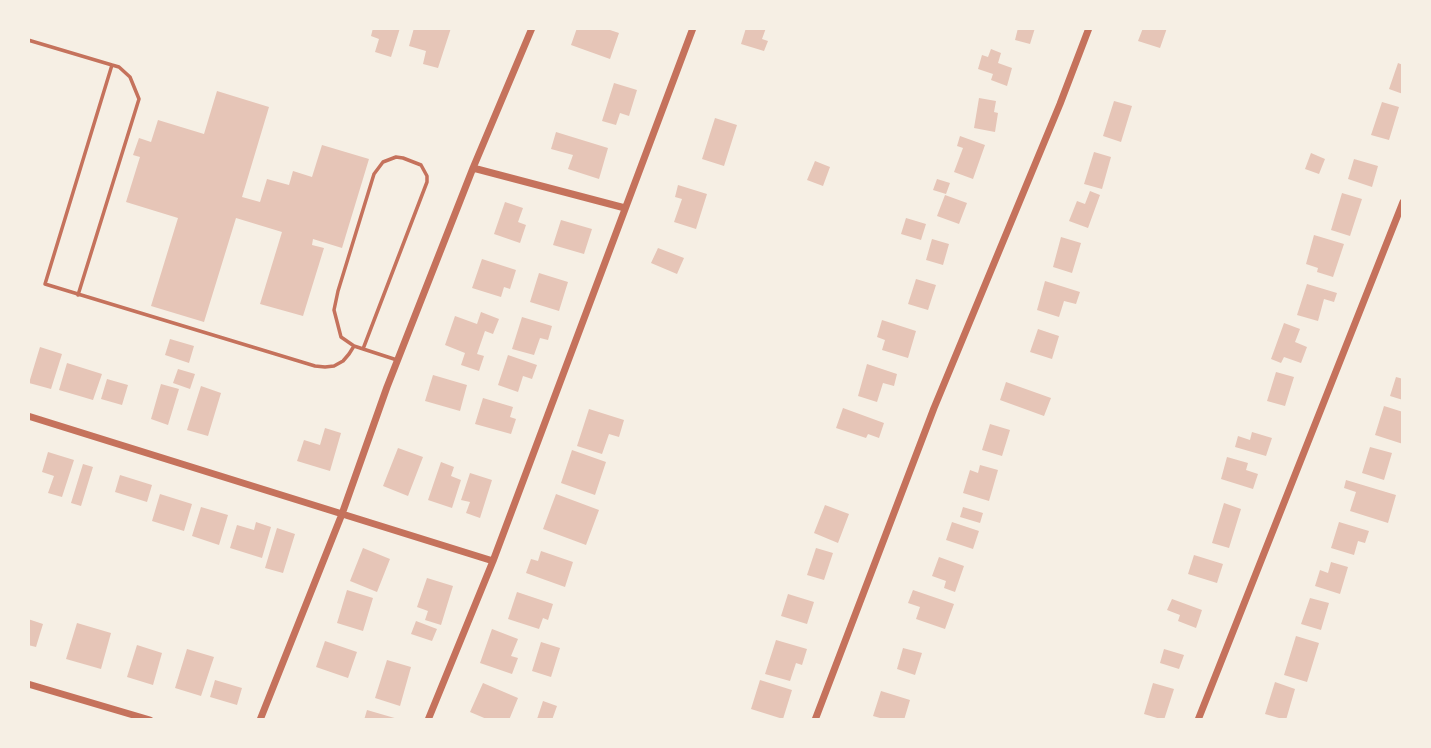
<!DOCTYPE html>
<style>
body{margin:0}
#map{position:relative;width:1431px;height:748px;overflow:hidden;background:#f6efe4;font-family:"Alegreya Sans",sans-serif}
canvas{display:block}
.frame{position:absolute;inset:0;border:30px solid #f6efe4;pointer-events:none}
</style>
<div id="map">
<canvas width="1431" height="748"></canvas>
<div class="frame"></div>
</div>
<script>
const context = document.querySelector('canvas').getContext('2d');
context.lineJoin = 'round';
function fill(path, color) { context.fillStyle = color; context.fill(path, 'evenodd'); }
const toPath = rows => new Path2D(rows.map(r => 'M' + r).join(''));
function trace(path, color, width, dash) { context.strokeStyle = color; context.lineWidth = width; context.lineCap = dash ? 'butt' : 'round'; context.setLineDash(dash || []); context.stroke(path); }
const building = toPath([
 [373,28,400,28,391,57,375,52,379,39,371,36],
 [414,28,451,28,438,68,423,64,426,51,409,46],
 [577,28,604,28,619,33,610,59,571,45],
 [746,28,766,28,762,39,768,41,764,51,741,44],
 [1018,28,1035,28,1030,44,1015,40],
 [1143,28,1167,28,1160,48,1138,41],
 [991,49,1001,53,998,63,1012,68,1007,86,991,80,993,74,978,69,982,55,988,57],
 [1398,63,1403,65,1403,94,1389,89],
 [614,83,637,90,629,116,620,113,616,125,602,121],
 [217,91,269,107,242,197,260,202,267,179,289,185,293,171,312,177,322,145,369,159,342,248,313,239,312,245,324,248,303,316,260,304,282,232,236,218,204,322,151,306,178,218,126,202,140,157,133,155,139,138,151,142,158,120,204,134],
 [979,98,996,101,994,112,998,113,995,132,974,128],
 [1114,101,1132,106,1121,142,1103,136],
 [1382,102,1399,107,1389,140,1371,135],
 [715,118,737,125,724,166,702,159],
 [556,132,608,148,599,179,568,169,573,155,551,149],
 [960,136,985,145,973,179,954,172,963,148,957,146],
 [1094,152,1111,157,1102,189,1084,184],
 [1311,153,1325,159,1319,174,1305,169],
 [1354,159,1378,166,1372,187,1348,179],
 [815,161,830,167,823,186,807,180],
 [937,179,950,183,946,194,933,190],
 [678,185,707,194,696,229,674,222,682,199,675,197],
 [1090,191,1100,195,1088,228,1069,221,1077,201,1085,204],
 [1342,193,1362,199,1350,236,1331,230],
 [945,195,967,203,959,224,937,216],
 [505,202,523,208,518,222,526,225,520,243,494,234],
 [906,218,926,224,921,240,901,234],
 [561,220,592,229,584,254,553,245],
 [1314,235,1344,244,1333,277,1317,272,1318,268,1306,264],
 [1061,237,1081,243,1072,273,1053,267],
 [932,239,949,244,943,265,926,260],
 [658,248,684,258,677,274,651,263],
 [482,259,516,270,510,289,504,287,501,297,472,288],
 [539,273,568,282,559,311,530,302],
 [916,279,936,285,928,310,908,304],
 [1045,281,1080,292,1076,304,1064,301,1059,317,1037,310],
 [1307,284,1337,293,1334,302,1324,299,1318,321,1297,315],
 [481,312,499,319,493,334,485,331,477,354,484,356,479,371,461,365,465,353,445,345,455,316,477,324],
 [522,317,552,326,548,340,540,338,534,355,512,349],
 [882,320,916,331,908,358,882,350,885,340,877,337],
 [1284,323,1300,329,1295,342,1307,347,1301,363,1284,357,1281,363,1271,359],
 [1038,329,1059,336,1052,359,1030,352],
 [170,339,194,346,189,363,165,355],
 [40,347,62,354,51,389,29,383],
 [508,355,537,365,532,379,523,376,518,392,498,385],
 [67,363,102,374,93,400,59,390],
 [867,364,897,374,894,386,883,383,877,402,858,396],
 [178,369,195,374,190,389,173,383],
 [1276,372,1294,377,1285,406,1267,401],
 [433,375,467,385,460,411,425,401],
 [1396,377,1403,379,1403,400,1390,396],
 [107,379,128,385,122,405,101,399],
 [1006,382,1051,398,1044,416,1000,400],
 [161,384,179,389,168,425,151,419],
 [201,386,221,393,208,436,187,430],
 [483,398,513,407,510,417,516,419,511,434,475,424],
 [1384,406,1403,412,1403,444,1375,435],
 [843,408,884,423,879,438,868,434,866,438,836,428],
 [589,409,624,420,619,437,609,434,602,454,577,446],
 [990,424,1010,430,1002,456,982,450],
 [325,428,341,433,330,471,297,461,304,440,320,445],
 [1252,432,1272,438,1266,456,1235,447,1238,436,1250,440],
 [1370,447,1392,453,1384,480,1362,473],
 [398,448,423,457,408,496,383,486],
 [572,450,606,462,595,495,561,483],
 [48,452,74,460,62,497,48,493,54,476,42,472],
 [1227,457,1248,463,1246,470,1258,474,1253,489,1221,479],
 [441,462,454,467,451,476,461,480,452,508,428,500],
 [83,464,93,467,81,506,71,503],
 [980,465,998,470,989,501,963,493,970,470,978,473],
 [470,473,492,480,480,518,466,513,470,502,461,500],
 [120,475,152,485,147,502,115,492],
 [1346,480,1396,495,1388,523,1350,511,1356,492,1344,488],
 [160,494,192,504,184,531,152,521],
 [556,494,599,510,586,545,543,529],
 [1224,503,1241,509,1229,548,1212,543],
 [825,505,849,514,838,543,814,533],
 [201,507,228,515,219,545,192,536],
 [963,507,983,513,980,523,960,517],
 [256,522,271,527,262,558,230,548,237,525,254,530],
 [952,522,979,531,973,549,946,540],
 [1339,522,1369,531,1365,543,1358,541,1354,555,1331,548],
 [277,528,295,534,283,573,265,568],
 [363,548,390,559,377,592,350,581],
 [816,548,833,553,824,580,807,575],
 [541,551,573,562,565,587,526,573,531,559,538,561],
 [1194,555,1223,564,1217,583,1188,574],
 [939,557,964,566,955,592,944,588,946,581,932,576],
 [1331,562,1348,567,1340,594,1315,586,1320,570,1328,573],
 [427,578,453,586,441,625,425,620,428,611,417,607],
 [347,590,373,598,363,631,337,623],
 [913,590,954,604,945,629,916,619,920,607,908,603],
 [517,592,553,604,548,620,543,618,539,629,508,619],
 [788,594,814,602,807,624,781,616],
 [1310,598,1329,603,1321,630,1301,624],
 [1172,599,1202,610,1196,628,1178,621,1180,615,1167,610],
 [28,619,43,624,36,647,28,645],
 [416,621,437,629,432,641,411,634],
 [77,623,111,633,101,669,66,659],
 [492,629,518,639,511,656,518,658,512,674,480,663],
 [1296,636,1319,643,1307,682,1284,675],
 [776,640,807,649,802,665,796,663,790,681,765,674],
 [325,641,357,652,348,678,316,667],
 [541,642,560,648,551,677,532,671],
 [137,645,162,653,153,685,127,677],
 [903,648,922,653,915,675,897,669],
 [187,649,214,657,201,696,175,688],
 [1164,649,1184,655,1179,669,1160,663],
 [387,660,411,667,400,706,375,698],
 [215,680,242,688,237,705,210,697],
 [760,680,792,690,783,719,751,709],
 [1275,682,1295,689,1286,720,1265,714],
 [483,683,518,698,509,720,489,720,470,712],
 [1153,683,1174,689,1164,720,1144,714],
 [881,691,910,700,904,720,887,720,873,716],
 [543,701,557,706,552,720,537,719],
 [367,710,398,719,398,720,364,720]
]);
const service = toPath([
 [28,40,112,65],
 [78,295,139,99,130,77,119,67,112,65,45,284,315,366,325,367,334,366,343,361,349,354,354,346],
 [363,349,427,182,427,176,421,165,403,158,396,157,383,162,374,174,338,291,334,310,341,337,354,346,397,360]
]);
const minor = toPath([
 [473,168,625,208],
 [28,416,493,561],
 [28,684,150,720],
 [260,720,342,514,387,387,473,168,532,28],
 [428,720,493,561,693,28],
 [815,720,934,408,1060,104,1089,28],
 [1198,720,1403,202]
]);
fill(building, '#e6c5b7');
trace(service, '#c5725c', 3.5);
trace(minor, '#c5725c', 7);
</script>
